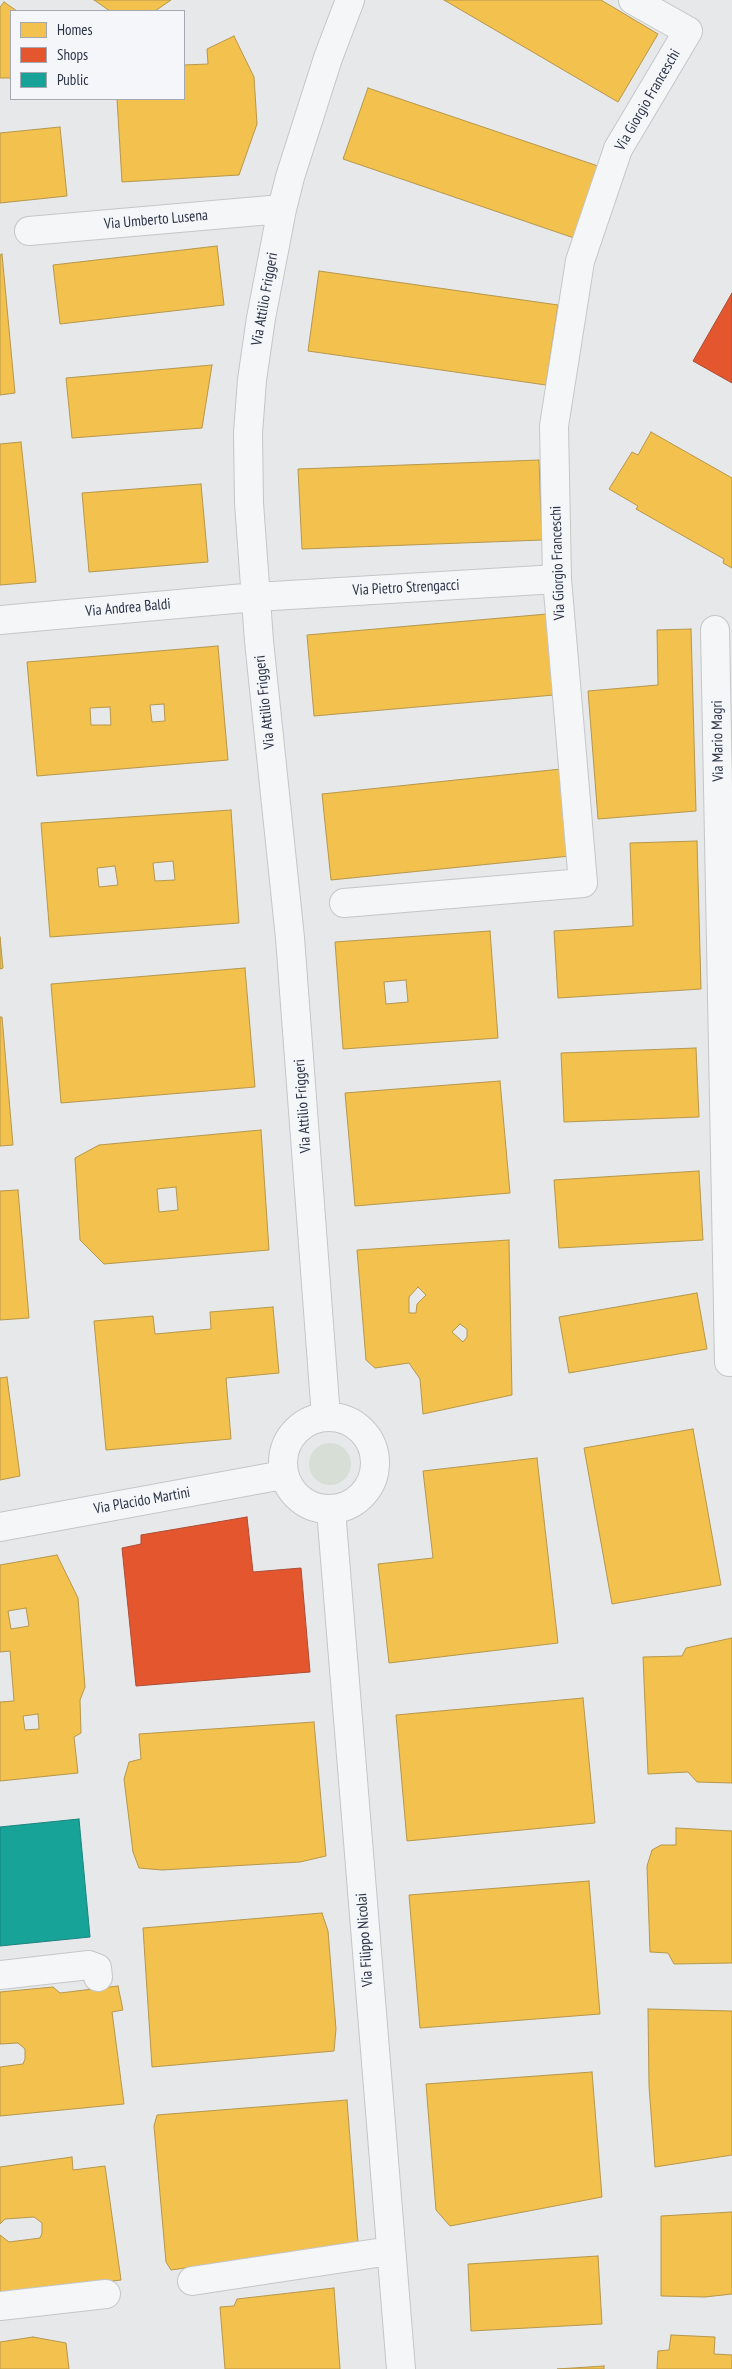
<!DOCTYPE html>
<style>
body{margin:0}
#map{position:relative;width:732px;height:2369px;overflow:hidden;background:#e6e8ea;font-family:"PT Sans Narrow",sans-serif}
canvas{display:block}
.legend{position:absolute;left:10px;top:10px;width:175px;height:90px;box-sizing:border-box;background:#f4f6f9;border:1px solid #a4a8b1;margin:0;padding:6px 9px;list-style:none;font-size:15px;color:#2b3445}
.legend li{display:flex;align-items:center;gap:10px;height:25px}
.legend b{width:25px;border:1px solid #a4a8b1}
</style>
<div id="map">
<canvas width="732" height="2369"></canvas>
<ul class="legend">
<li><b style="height:14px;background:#f2c14e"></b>Homes</li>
<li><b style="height:14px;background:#e4572e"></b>Shops</li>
<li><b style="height:14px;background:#17a398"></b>Public</li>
</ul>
</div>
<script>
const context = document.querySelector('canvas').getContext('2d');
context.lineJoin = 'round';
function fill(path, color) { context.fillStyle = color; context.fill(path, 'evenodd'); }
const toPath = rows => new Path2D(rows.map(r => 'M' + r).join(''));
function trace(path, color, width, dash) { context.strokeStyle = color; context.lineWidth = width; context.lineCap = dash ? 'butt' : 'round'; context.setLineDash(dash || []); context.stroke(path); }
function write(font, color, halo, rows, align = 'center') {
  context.font = font + ' "PT Sans Narrow",sans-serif'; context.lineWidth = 5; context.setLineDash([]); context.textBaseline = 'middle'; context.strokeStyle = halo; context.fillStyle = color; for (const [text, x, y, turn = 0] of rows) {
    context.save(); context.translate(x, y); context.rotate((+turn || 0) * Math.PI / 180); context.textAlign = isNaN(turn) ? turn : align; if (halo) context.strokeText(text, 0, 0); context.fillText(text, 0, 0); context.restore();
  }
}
const green = toPath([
 '309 1464a21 21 0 1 1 42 0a21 21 0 1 1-42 0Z'
]);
const homes = toPath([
 [94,0,171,0,155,11,110,11,94,0],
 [444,0,601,0,658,34,618,102,444,0],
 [4,2,17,11,11,11,11,78,0,78,0,7,4,2],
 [234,36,254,77,257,124,239,175,122,182,117,99,184,99,184,65,208,64,207,49,234,36],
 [368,88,598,166,574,238,343,159,368,88],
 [60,127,67,196,0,203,0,133,60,127],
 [217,246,224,305,60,324,53,265,217,246],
 [2,254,15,393,0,395,0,255,2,254],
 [319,271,558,305,546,385,308,351,319,271],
 [212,365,202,428,72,438,66,378,212,365],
 [651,432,732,478,732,568,723,563,724,559,636,509,638,506,609,489,632,452,638,455,651,432],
 [21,442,36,582,0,585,0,444,21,442],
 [539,460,542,540,302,549,298,469,539,460],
 [201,484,208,562,89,572,82,493,201,484],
 [547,614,554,695,314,716,307,635,547,614],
 [691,629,696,811,598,819,588,691,658,685,657,630,691,629],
 [218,646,228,760,37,776,27,662,218,646],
 [164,704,165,721,152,722,150,705,164,704],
 [110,707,111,725,91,725,90,708,110,707],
 [561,769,570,856,331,880,322,794,561,769],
 [231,810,239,923,50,937,41,823,231,810],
 [173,861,175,880,155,881,153,863,173,861],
 [115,866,118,885,99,887,97,868,115,866],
 [697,841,701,989,558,998,554,931,633,926,630,843,697,841],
 [490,931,498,1038,343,1049,335,942,490,931],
 [406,980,408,1002,386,1004,384,982,406,980],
 [0,937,3,968,0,969,0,937],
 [245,968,255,1087,61,1103,51,984,245,968],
 [0,1017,2,1017,13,1145,0,1146,0,1017],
 [696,1048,699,1117,564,1122,561,1053,696,1048],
 [500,1081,510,1193,355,1206,345,1093,500,1081],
 [261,1130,269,1250,104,1264,80,1240,75,1158,99,1145,261,1130],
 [176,1187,178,1210,159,1212,157,1189,176,1187],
 [699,1171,703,1240,559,1248,554,1180,699,1171],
 [18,1190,29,1318,0,1320,0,1191,18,1190],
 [509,1240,512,1395,423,1414,420,1379,409,1363,375,1368,366,1360,357,1250,509,1240],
 [418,1287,426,1295,417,1304,416,1313,409,1313,409,1297,418,1287],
 [460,1324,467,1329,467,1337,463,1342,452,1332,460,1324],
 [697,1293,707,1349,569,1373,559,1317,697,1293],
 [273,1307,279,1373,226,1378,231,1439,106,1450,94,1321,153,1316,155,1334,211,1329,210,1312,273,1307],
 [7,1377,20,1476,0,1480,0,1378,7,1377],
 [693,1429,721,1585,612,1604,584,1448,693,1429],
 [537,1458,558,1643,389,1663,378,1564,433,1558,423,1471,537,1458],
 [57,1555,78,1598,85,1687,80,1700,81,1733,74,1737,78,1773,0,1781,0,1702,14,1701,10,1651,0,1652,0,1565,57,1555],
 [26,1608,29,1626,11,1629,8,1611,26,1608],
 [38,1714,39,1729,25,1730,23,1716,38,1714],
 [732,1638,732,1783,697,1782,688,1772,648,1774,643,1657,682,1656,686,1648,732,1638],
 [583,1698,595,1823,407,1841,396,1715,583,1698],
 [314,1722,326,1856,300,1862,162,1870,139,1868,133,1852,124,1779,129,1762,141,1759,139,1734,314,1722],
 [676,1828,732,1831,732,1963,674,1964,668,1953,650,1952,647,1866,652,1850,661,1845,676,1845,676,1828],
 [589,1881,600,2014,420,2028,409,1895,589,1881],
 [322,1913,328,1931,336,2029,334,2051,152,2067,143,1928,322,1913],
 [118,1986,123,2010,112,2012,124,2104,0,2116,0,2067,23,2064,25,2059,25,2049,18,2043,0,2044,0,1992,53,1987,60,1993,118,1986],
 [648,2009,732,2011,732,2155,655,2167,649,2086,648,2009],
 [592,2072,602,2197,450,2226,436,2210,426,2084,592,2072],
 [347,2100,358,2243,171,2270,166,2262,154,2126,157,2115,347,2100],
 [72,2157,73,2170,105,2166,121,2280,0,2294,0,2235,9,2242,40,2238,42,2233,42,2223,34,2217,5,2219,0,2224,0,2167,72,2157],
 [732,2212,732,2294,705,2297,661,2296,661,2216,732,2212],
 [598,2256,602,2324,471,2331,468,2264,598,2256],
 [334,2288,340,2369,225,2369,220,2307,234,2306,237,2299,334,2288],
 [671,2335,715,2337,714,2354,732,2355,732,2369,657,2369,658,2351,669,2350,671,2335],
 [33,2337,66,2343,69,2369,0,2369,0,2342,33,2337],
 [604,2366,604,2369,557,2369,604,2366]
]);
const shops = toPath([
 [732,293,732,383,693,361,732,293],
 [247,1517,253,1572,301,1568,310,1672,136,1686,122,1548,141,1544,141,1535,247,1517]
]);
const public = toPath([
 [79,1819,90,1937,0,1946,0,1827,79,1819]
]);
const minor = toPath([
 [29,231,282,209],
 [0,620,256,597,557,579],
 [715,630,729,1362],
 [344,903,583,883,557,579,554,426,580,261,618,149,688,31,633,0],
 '283 1463a46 46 0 1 1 92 0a46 46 0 1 1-92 0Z',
 [326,1417,290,938,259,641,249,503,248,433,252,380,261,318,282,209,290,177,328,58,350,0],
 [331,1510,401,2369],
 [0,1527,283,1475],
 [0,1975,89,1965,97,1968,98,1977],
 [192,2281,390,2251],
 [0,2306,106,2294]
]);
const streetNames = [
 ["Via Giorgio Franceschi",648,100,-60],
 ["Via Umberto Lusena",156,220,-5],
 ["Via Attilio Friggeri",265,299,-80],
 ["Via Giorgio Franceschi",558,563,-92],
 ["Via Pietro Strengacci",406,588,-3],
 ["Via Andrea Baldi",128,608,-5],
 ["Via Attilio Friggeri",265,702,-96],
 ["Via Mario Magri",718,741,-91],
 ["Via Attilio Friggeri",303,1106,-94],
 ["Via Placido Martini",142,1501,-10],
 ["Via Filippo Nicolai",365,1940,-94]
];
fill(green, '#d6ded6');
fill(homes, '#f2c14e');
trace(homes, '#b6974b', 1);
fill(shops, '#e4572e');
trace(shops, '#ac4c35', 1);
fill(public, '#17a398');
trace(public, '#1d827f', 1);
trace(minor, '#c4c6c8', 30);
trace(minor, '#f5f6f7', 28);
write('15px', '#2b3445', '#f4f6f9', streetNames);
</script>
